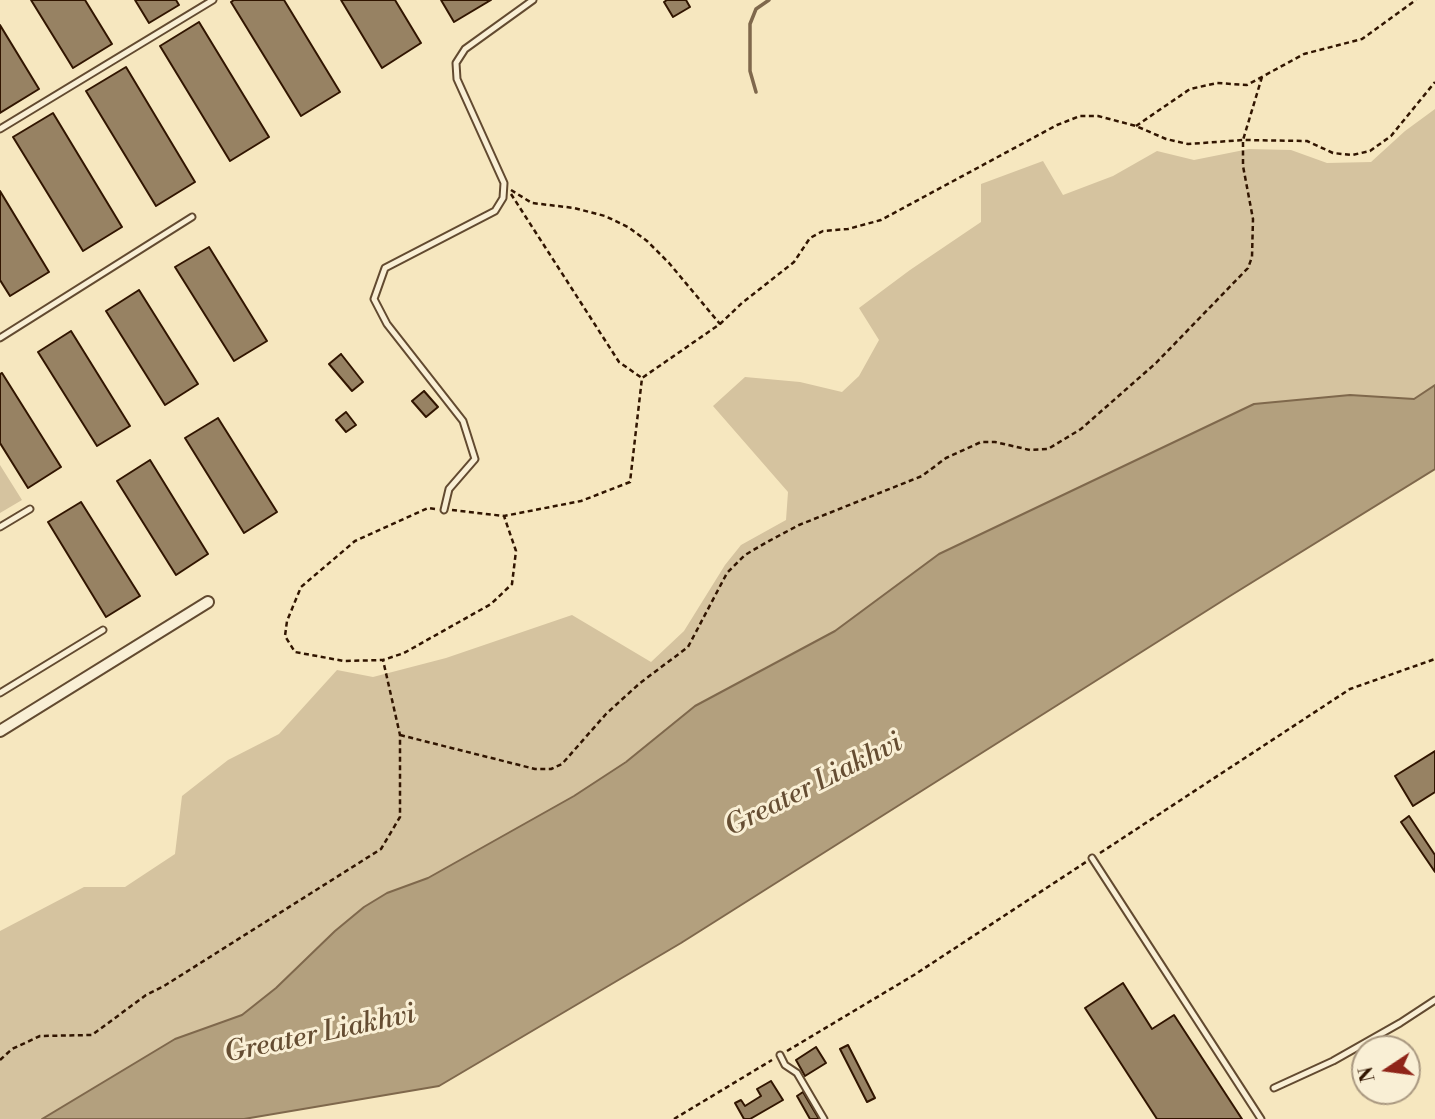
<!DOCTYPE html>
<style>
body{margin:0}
#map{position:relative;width:1435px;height:1119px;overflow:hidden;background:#f6e7bf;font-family:"Libre Bodoni",serif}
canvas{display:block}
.north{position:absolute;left:1351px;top:1035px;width:70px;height:70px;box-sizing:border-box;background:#f9efd5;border:2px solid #a99880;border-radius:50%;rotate:257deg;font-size:19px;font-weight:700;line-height:28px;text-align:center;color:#311500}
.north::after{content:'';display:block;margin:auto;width:24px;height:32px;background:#8f2418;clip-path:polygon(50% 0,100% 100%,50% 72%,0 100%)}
</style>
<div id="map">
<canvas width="1435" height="1119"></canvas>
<div class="north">N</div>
</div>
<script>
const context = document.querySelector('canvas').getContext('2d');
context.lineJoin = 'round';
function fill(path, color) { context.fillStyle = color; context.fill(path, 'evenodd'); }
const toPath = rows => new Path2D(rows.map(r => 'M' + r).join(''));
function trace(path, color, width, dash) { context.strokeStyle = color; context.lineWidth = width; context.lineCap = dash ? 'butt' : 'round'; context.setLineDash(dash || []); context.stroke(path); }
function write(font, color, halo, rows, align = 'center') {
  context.font = font + ' "Libre Bodoni",serif'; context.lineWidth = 6; context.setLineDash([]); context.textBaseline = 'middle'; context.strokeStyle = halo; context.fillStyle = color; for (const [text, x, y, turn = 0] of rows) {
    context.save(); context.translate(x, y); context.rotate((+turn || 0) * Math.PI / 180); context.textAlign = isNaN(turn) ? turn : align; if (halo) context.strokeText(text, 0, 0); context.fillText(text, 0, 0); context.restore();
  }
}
const green = toPath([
 [1435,109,1435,385,1414,399,1350,395,1254,404,939,554,835,631,764,668,574,796,428,878,387,893,276,988,242,1015,175,1039,42,1119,0,1119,0,931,84,887,125,887,175,854,182,796,228,760,279,734,337,670,373,677,446,658,572,615,651,662,684,631,725,565,741,545,786,520,788,492,713,406,745,377,800,382,842,392,859,376,879,340,859,308,910,270,981,222,981,184,1043,161,1063,195,1113,176,1157,151,1194,160,1249,149,1291,150,1327,163,1371,162,1405,131],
 [0,465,22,500,0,513]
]);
const water = toPath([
 [1435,385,1435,469,1230,596,681,943,439,1086,244,1119,42,1119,175,1039,242,1015,276,988,335,931,364,907,387,893,428,878,574,796,626,762,695,706,835,631,939,554,1254,404,1350,395,1414,399,1435,385]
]);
const stream = toPath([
 [756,92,750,71,750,24,756,9,769,0]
]);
const building = toPath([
 [31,0,85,0,112,44,73,68,31,0],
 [135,0,176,0,179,5,149,23,135,0],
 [234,0,284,0,340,92,301,116,231,2,234,0],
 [341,0,395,0,421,43,382,68,341,0],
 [441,0,491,0,454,22,441,0],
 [667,0,686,0,690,7,673,17,664,2,667,0],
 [199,22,269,137,230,161,160,46,199,22],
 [0,25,39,89,0,113,0,25],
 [126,67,195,182,156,206,86,91,126,67],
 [53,113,122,227,83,251,13,137,53,113],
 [0,191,49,272,10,296,0,280,0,191],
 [209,247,267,341,234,361,175,267,209,247],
 [139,290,198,384,165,405,106,311,139,290],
 [71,331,130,426,97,446,38,352,71,331],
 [341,354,363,382,352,391,329,364,341,354],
 [2,373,61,467,28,488,0,443,0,374,2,373],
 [424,391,438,407,426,417,412,401,424,391],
 [346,412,356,425,346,432,336,420,346,412],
 [218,418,277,512,244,533,185,438,218,418],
 [150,460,208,554,176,575,117,481,150,460],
 [81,502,140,596,106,617,48,522,81,502],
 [1435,751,1435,792,1413,806,1395,776,1435,751],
 [1409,816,1435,855,1435,872,1401,822,1409,816],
 [1123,983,1152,1029,1174,1015,1242,1119,1157,1119,1085,1008,1123,983],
 [848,1045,875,1098,867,1102,840,1049,848,1045],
 [816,1047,826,1063,805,1076,796,1060,816,1047],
 [771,1081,783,1100,750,1119,744,1119,735,1103,741,1100,745,1106,761,1096,757,1089,771,1081],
 [803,1092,819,1119,810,1119,797,1096,803,1092]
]);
const path = toPath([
 [1136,126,1190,89,1217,83,1247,85,1304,54,1362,39,1416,0],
 [511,190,532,203,574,208,605,216,628,227,647,241,669,263,720,324],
 [511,194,619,362,642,378],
 [435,509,428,508,355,541,301,587,287,621,285,636,295,652,344,661,383,660,404,653,491,604,512,584,516,551,504,516],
 [452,510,504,516,581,501,630,482,642,378,720,324,742,303,794,262,810,238,823,231,848,229,881,220,1057,125,1080,116,1098,116,1136,126,1166,139,1188,144,1243,140,1307,141,1333,153,1352,155,1370,151,1391,136,1435,82],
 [400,735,535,769,551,769,562,764,606,714,640,683,688,647,727,573,745,555,767,542,799,525,922,476,946,458,981,442,995,442,1030,450,1048,449,1081,429,1156,363,1248,268,1252,257,1253,219,1243,166,1243,140,1262,77],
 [1100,853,1350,689,1435,659],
 [787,1051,914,975,1086,862],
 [0,1060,12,1049,40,1036,92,1035,146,995,164,986,381,849,400,817,400,735,383,660],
 [674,1119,772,1060]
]);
const lane = toPath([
 [0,129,213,0],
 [0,338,192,217],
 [444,510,449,489,475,459,463,421,387,324,374,299,385,268,495,211,503,198,504,183,457,79,456,63,465,49,533,0],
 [0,527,30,509],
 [0,693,103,630],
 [1092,858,1261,1119],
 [780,1055,785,1065,797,1073,824,1119],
 [1274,1088,1333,1061,1400,1023,1435,1000]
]);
const street = toPath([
 [0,731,208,602]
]);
const waterNames = [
 ["Greater Liakhvi",814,786,-27],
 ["Greater Liakhvi",320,1035,-12]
];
fill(green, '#d5c39f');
fill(water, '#b3a07e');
trace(water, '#7f684c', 2);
trace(stream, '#7f684c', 3.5);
fill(building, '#978263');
trace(building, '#311500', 2);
trace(lane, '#624a30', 9);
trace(street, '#624a30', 14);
trace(path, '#311500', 2.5, [5, 3.5]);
trace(lane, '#f9efd5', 5);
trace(street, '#f9efd5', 10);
write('italic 28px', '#654d32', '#f9efd5', waterNames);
</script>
